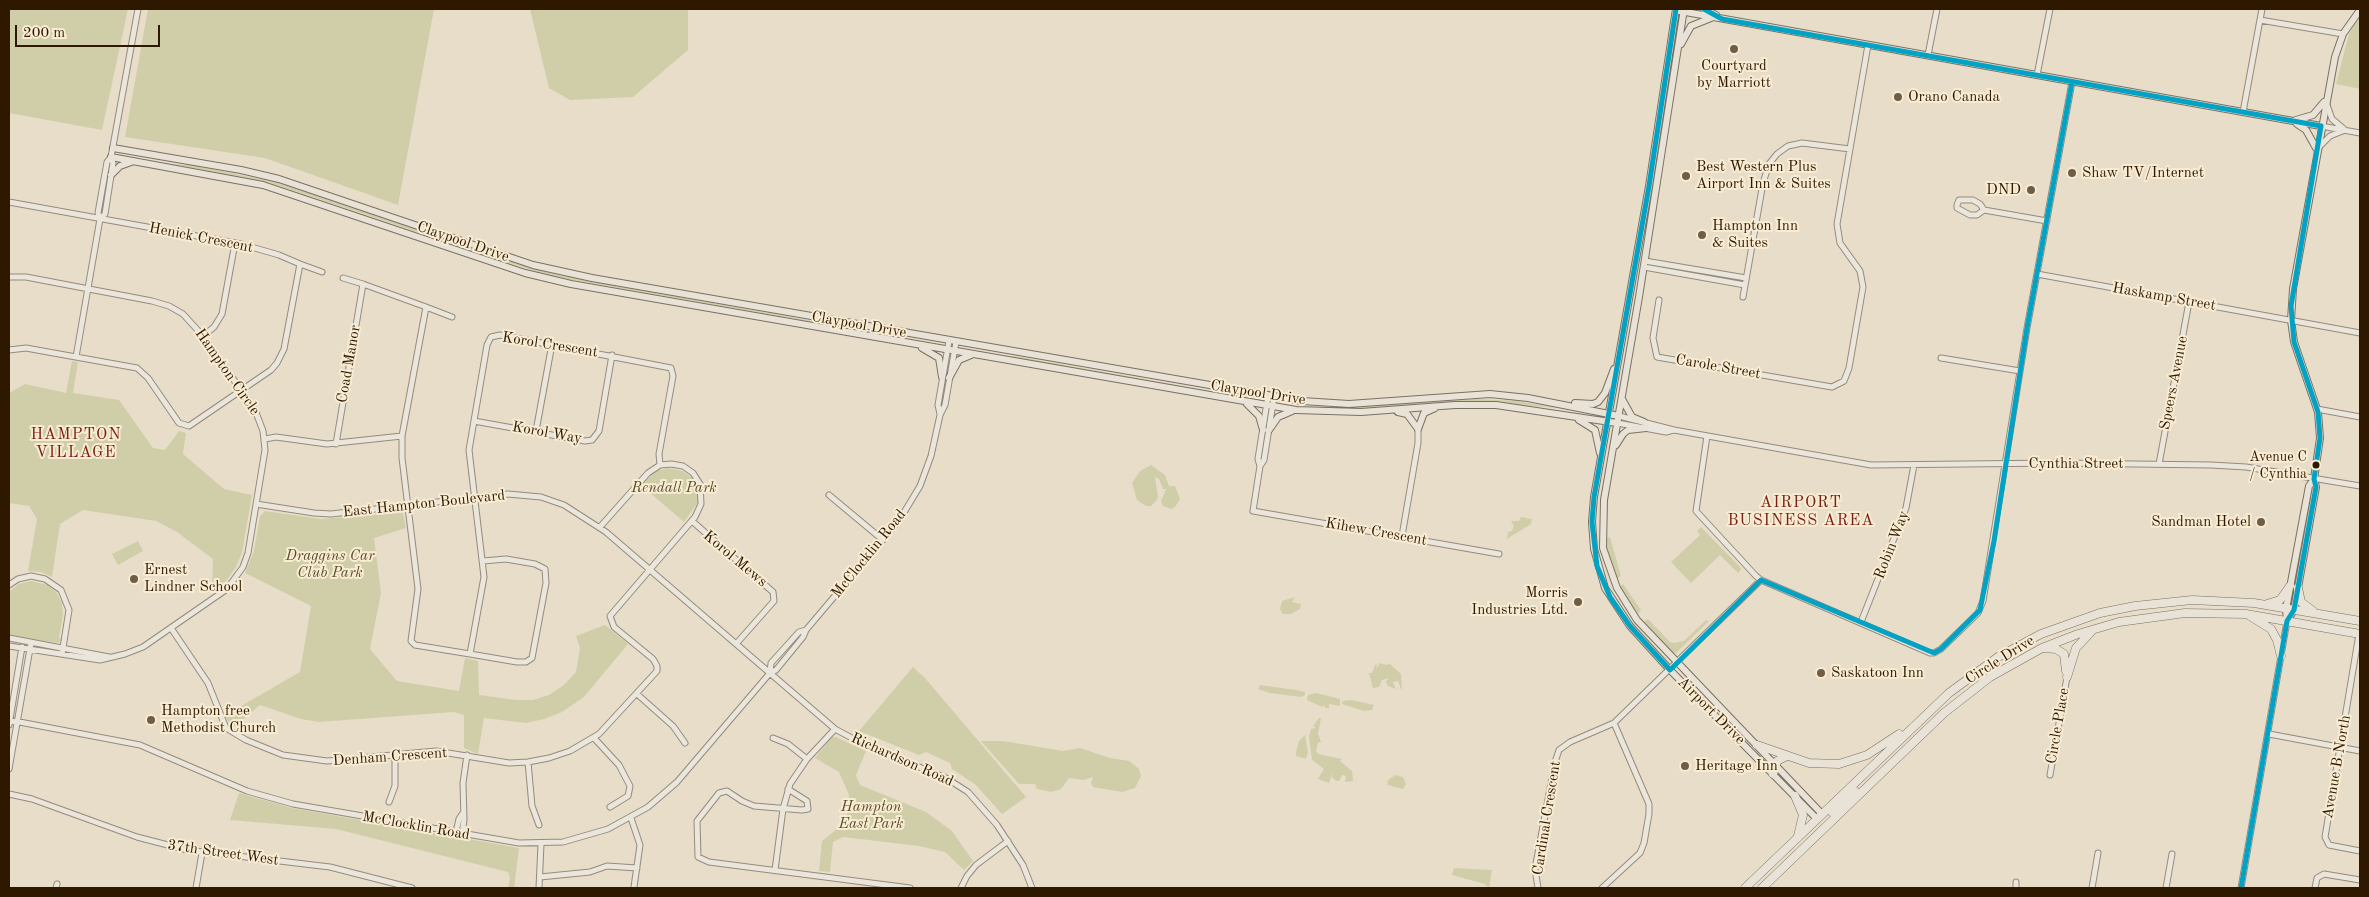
<!DOCTYPE html>
<style>
body{margin:0}
#map{position:relative;width:2369px;height:897px;overflow:hidden;background:#e8ddc9;font-family:"Old Standard TT",serif}
canvas{display:block}
.frame{position:absolute;inset:0;border:10px solid #2f1800;pointer-events:none}
.scale{position:absolute;left:15px;top:25px;width:145px;height:22px;box-sizing:border-box;border:2px solid #2f1800;border-top:0;padding-left:6px;font-size:15px;line-height:18px;white-space:nowrap;color:#2f1800;-webkit-text-stroke:4px #f8ecd3;paint-order:stroke}
</style>
<div id="map">
<canvas width="2369" height="897"></canvas>
<div class="frame"></div>
<div class="scale">200 m</div>
</div>
<script>
const context = document.querySelector('canvas').getContext('2d');
context.lineJoin = 'round';
function fill(path, color) { context.fillStyle = color; context.fill(path, 'evenodd'); }
const toPath = rows => new Path2D(rows.map(r => 'M' + r).join(''));
function trace(path, color, width, dash) { context.strokeStyle = color; context.lineWidth = width; context.lineCap = dash ? 'butt' : 'round'; context.setLineDash(dash || []); context.stroke(path); }
function write(font, color, halo, rows, align = 'center') {
  context.font = font + ' "Old Standard TT",serif'; context.lineWidth = 4; context.setLineDash([]); context.textBaseline = 'middle'; context.strokeStyle = halo; context.fillStyle = color; for (const [text, x, y, turn = 0] of rows) {
    context.save(); context.translate(x, y); context.rotate((+turn || 0) * Math.PI / 180); context.textAlign = isNaN(turn) ? turn : align; if (halo) context.strokeText(text, 0, 0); context.fillText(text, 0, 0); context.restore();
  }
}
const green = toPath([
 [9,9,128,9,102,130,9,113],
 [148,9,434,9,398,205,265,158,125,137],
 [530,9,688,9,688,50,633,97,570,100,549,88],
 [2360,16,2360,89,2336,84,2349,34],
 [172,164,192,165,279,183,553,274,939,344,546,275,268,182],
 [999,355,1020,357,1260,400,1260,401],
 [72,361,78,362,73,393,119,400,153,448,165,450,179,431,186,433,183,454,224,489,252,495,242,552,236,567,226,581,212,589,213,559,177,532,156,521,83,510,60,524,52,577,41,572,28,571,37,519,29,506,9,503,9,393,25,384,66,393],
 [1477,399,1518,401,1557,408,1470,401,1358,409,1318,409],
 [1151,465,1165,475,1169,486,1175,486,1180,499,1175,507,1171,509,1163,506,1161,501,1166,489,1163,489,1159,479,1155,477,1158,497,1156,501,1151,506,1146,506,1137,500,1132,483,1140,471],
 [668,468,683,471,692,478,697,486,698,502,684,522,641,485,656,471],
 [265,511,320,519,403,513,406,528,374,538,381,593,370,649,397,681,459,691,465,658,478,661,479,695,516,700,533,700,549,695,564,685,576,672,580,648,576,636,605,625,628,644,584,697,562,712,544,719,526,723,484,718,478,754,464,748,464,715,454,712,318,722,301,719,260,705,234,727,224,716,300,672,311,606,245,573,254,551,260,516],
 [1521,517,1532,519,1531,524,1507,539,1508,532,1512,531,1514,526,1511,521,1519,521],
 [1701,527,1741,568,1740,571,1738,573,1720,555,1691,583,1671,562,1700,535,1697,531],
 [1610,537,1621,576,1616,579,1607,555,1605,539],
 [138,541,143,551,118,565,112,554],
 [31,581,48,585,57,593,62,603,63,615,59,637,62,640,58,643,9,636,9,592,19,584],
 [1623,584,1641,610,1638,614,1619,587],
 [1295,597,1292,602,1301,604,1300,609,1291,614,1283,614,1280,609,1282,601],
 [1648,619,1670,642,1674,643,1684,641,1706,620,1709,621,1676,653,1671,652,1643,622],
 [1380,663,1386,665,1390,664,1401,674,1402,691,1398,681,1393,682,1396,689,1388,686,1386,682,1389,678,1382,680,1379,687,1373,688,1369,673,1372,673,1375,665,1377,664,1376,669],
 [913,667,925,678,1026,797,1002,814,976,785,952,769,950,763,926,752,919,755,859,731],
 [1260,685,1296,690,1305,692,1305,695,1301,697,1270,693,1258,689],
 [1316,693,1340,699,1340,706,1329,704,1329,708,1325,708,1324,705,1322,707,1307,700,1308,695],
 [1352,700,1374,705,1372,710,1364,711,1342,704,1343,701],
 [1319,718,1321,718,1318,734,1321,742,1318,743,1316,751,1318,754,1342,759,1340,761,1352,771,1353,781,1345,782,1346,776,1342,775,1339,781,1336,781,1332,777,1333,772,1329,783,1318,779,1324,769,1312,760,1309,737,1311,729,1316,728,1313,726],
 [1305,735,1308,752,1306,759,1296,756,1296,752,1299,741],
 [832,737,836,737,866,751,856,775,860,785,926,812,952,831,973,861,964,870,945,852,919,846,843,837,833,842,830,872,819,871,822,841,846,822,849,795,839,772,815,758],
 [981,741,1003,741,1063,751,1080,748,1110,758,1129,761,1139,769,1141,776,1135,788,1122,792,1093,787,1091,783,1093,777,1084,780,1069,778,1061,789,1051,792,1037,789,1035,784,1019,784],
 [1395,775,1403,777,1406,784,1403,789,1387,785,1388,780],
 [239,793,292,808,519,848,514,888,508,888,510,878,508,872,336,829,230,820],
 [1454,868,1492,870,1489,888,1485,884,1452,875]
]);
const minor = toPath([
 [2260,20,2343,34],
 [1928,55,1937,9],
 [2037,75,2050,9],
 [2327,105,2332,119,2345,130],
 [2243,112,2262,9],
 [2321,126,2360,133],
 [2319,147,2330,136,2345,130],
 [9,202,241,244,279,255,300,264,284,349,277,363,271,370,189,426,179,423,148,378,137,368,26,348,9,350],
 [1984,210,1977,215,1970,215,1957,208,1957,205,1959,200,1973,200,1980,204,1984,210,2047,221],
 [100,219,105,214,113,163,111,157,138,9],
 [1645,261,1746,278],
 [300,264,322,272],
 [1644,267,1745,285],
 [2037,274,2360,333],
 [9,277,26,277,152,301,169,306,183,314,203,336,255,410,263,431,265,450,248,553,243,567,227,589,143,647,125,654,100,660,9,646],
 [343,278,363,284],
 [1743,297,1763,183,1769,164,1777,154,1788,146,1802,143,1850,149],
 [1659,300,1653,338,1657,357,1832,387,1844,381,1849,368,1863,287,1860,271,1840,243,1837,224,1868,45],
 [426,307,452,317],
 [203,336,214,327,222,314,235,243],
 [76,357,100,219,98,213,107,162,111,157],
 [1941,358,2020,371],
 [1268,396,1258,459,1260,466,1253,511,1499,554],
 [2317,409,2360,417],
 [940,414,938,405,949,341],
 [1619,416,1674,430,1871,465,2059,463,2211,465,2246,467,2360,486],
 [474,421,585,441,592,440,599,431,612,355],
 [1617,423,1666,432,1674,430],
 [536,431,552,344],
 [1707,436,1696,511,1756,576,1761,580,1930,653,1934,653,1941,649,1978,613,1983,601,2027,328,2072,82],
 [265,439,276,437,327,444,402,436],
 [336,444,363,284,426,307,402,436,402,458,418,589,411,641,415,645,470,654,484,577,469,450,487,345,491,337,500,335,671,368,673,376,659,454,660,465],
 [2159,464,2189,302],
 [1260,466,1264,460,1274,397],
 [829,495,883,540],
 [256,504,314,513,331,514,508,494,541,497,564,505,606,532,835,729,863,744,946,778,968,792,997,825,1023,865,1032,888],
 [692,521,773,592,774,601,736,644],
 [1402,536,1418,443,1418,429],
 [9,585,18,579,31,576,45,579,61,590,69,610,62,654],
 [1861,622,1906,508,1914,465],
 [171,628,208,683,226,728,246,740,283,755,327,761,436,751,509,763,528,762,549,758,570,751,599,734,657,671,657,666,653,659,614,627,610,616,695,517,701,504,700,484,693,473,683,466,671,464,660,465,648,473,600,527],
 [2359,634,2325,837,2329,845,2360,851],
 [9,638,109,657],
 [470,654,517,662,526,662,532,658,546,583,545,569,535,564,506,559,483,561],
 [770,673,771,663,799,632,806,630],
 [637,694,673,726,685,743],
 [9,720,140,745,247,791,293,804,519,843,563,842,608,829,648,807,677,782,770,673,776,670,803,637,806,630,900,519,920,486,931,456,940,415,945,405,956,342],
 [9,725,22,647],
 [2269,734,2360,751],
 [594,738,619,765,630,786,628,796,610,807],
 [773,738,788,744,807,759],
 [528,762,532,806,539,825],
 [9,769,31,643],
 [2050,775,2067,677],
 [788,789,807,801,808,809,802,810,754,806,742,801,727,791,719,793,697,821,698,857,709,862,910,888],
 [9,794,32,799,137,837,187,850,330,867,412,888],
 [389,802,395,786,395,755],
 [631,818,640,845,634,887],
 [456,832,459,819,463,813],
 [462,834,464,820,463,783,467,755],
 [775,870,783,809,790,784,807,759,835,729],
 [540,877,590,872,607,866,637,868],
 [2016,882,2016,888],
 [56,888,57,884],
 [196,888,202,853],
 [539,888,541,844],
 [961,888,967,876,976,865,1008,841],
 [1538,888,1535,869,1555,762,1559,750,1570,742,1614,723,1761,580],
 [1602,888,1640,853,1644,843,1649,814,1649,804,1614,723],
 [2092,888,2098,853],
 [2166,888,2172,854],
 [2241,888,2287,621],
 [2315,888,2317,878,2324,874,2360,880]
]);
const major = toPath([
 [1676,9,1649,186,1594,497,1592,522,1594,549,1605,588,1630,626,1670,670,1817,819],
 [1684,9,1639,297,1604,500,1603,548,1617,588,1637,620,1822,814],
 [1704,9,1716,15],
 [1680,11,2321,126],
 [1681,44,1691,26,1711,18],
 [2296,120,2313,115,2324,102],
 [2297,124,2306,130,2316,148],
 [113,148,241,170,279,179,533,265,592,278,1302,401,1349,404,1490,394,1528,398,1619,416],
 [111,157,263,185,525,273,571,284,1296,410,1361,412,1455,405,1496,405,1617,423],
 [111,175,120,166,134,161],
 [922,348,939,358,942,377],
 [949,378,959,360,971,355],
 [1622,399,1632,417,1644,422],
 [1575,403,1593,404,1598,402,1605,393,1614,369],
 [1247,404,1259,416,1263,430],
 [1398,412,1407,414,1418,429],
 [1579,420,1595,430,1600,453],
 [1418,429,1424,413,1435,408],
 [1269,430,1278,417,1292,411],
 [1616,445,1623,434,1628,430,1646,428],
 [2287,621,2294,610,2316,487,2314,479,2320,438,2318,412,2294,342,2291,320,2293,289,2335,57,2343,34,2360,10],
 [2287,621,2286,609,2309,486,2314,479]
]);
const highway = toPath([
 [2298,588,2301,602,2313,611],
 [2267,604,2280,600,2290,586],
 [2250,616,2271,629,2277,640,2281,656],
 [2044,648,2056,649,2064,654,2066,671],
 [2067,677,2076,648,2091,632],
 [1757,745,1809,763,1839,764,1867,755,1899,734],
 [1773,774,1777,761,1787,756],
 [1795,796,1803,815,1798,836],
 [1832,812,1855,791],
 [1745,888,1949,693,1998,657,2041,634,2100,613,2135,606,2192,600,2254,603,2360,621],
 [1762,888,1944,713,1990,677,2042,648,2078,634,2119,622,2185,613,2246,614,2360,634]
]);
const bus1 = toPath([
 [1676,9,1649,186,1594,497,1592,522,1597,566,1610,597,1630,626,1670,670,1761,580,1934,653,1941,649,1980,610,1994,541,2027,328,2072,82],
 [1704,9,1722,19,2321,126,2291,306,2294,342,2318,412,2320,438,2314,479,2316,487,2294,610,2287,621,2241,888]
]);
const markers = [
 [1734,49,5,"#705d46"],
 [1898,97,5,"#705d46"],
 [2072,173,5,"#705d46"],
 [1686,176,5,"#705d46"],
 [2031,190,5,"#705d46"],
 [1702,235,5,"#705d46"],
 [2316,465,4.5,"#2f1800"],
 [2261,522,5,"#705d46"],
 [134,579,5,"#705d46"],
 [1578,602,5,"#705d46"],
 [1821,673,5,"#705d46"],
 [151,720,5,"#705d46"],
 [1685,766,5,"#705d46"]
];
const busNames = [
 ["Avenue C",2307,457],
 ["/ Cynthia",2307,474]
];
const poiNames = [
 ["Courtyard",1734,66,"center"],
 ["by Marriott",1734,83,"center"],
 ["Orano Canada",1908,97],
 ["Best Western Plus",1696,167],
 ["Airport Inn & Suites",1696,184],
 ["Shaw TV/Internet",2082,173],
 ["DND",2021,190,"right"],
 ["Hampton Inn",1712,226],
 ["& Suites",1712,243],
 ["Sandman Hotel",2251,522,"right"],
 ["Ernest",144,570],
 ["Lindner School",144,587],
 ["Morris",1568,593,"right"],
 ["Industries Ltd.",1568,610,"right"],
 ["Saskatoon Inn",1831,673],
 ["Hampton free",161,711],
 ["Methodist Church",161,728],
 ["Heritage Inn",1695,766]
];
const streetNames = [
 ["Henick Crescent",201,238,11],
 ["Claypool Drive",463,242,19],
 ["Haskamp Street",2164,297,10],
 ["Claypool Drive",859,325,10],
 ["Korol Crescent",550,345,9],
 ["Coad Manor",349,364,-80],
 ["Carole Street",1718,367,10],
 ["Hampton Circle",227,372,55],
 ["Speers Avenue",2174,383,-79],
 ["Claypool Drive",1258,393,9],
 ["Korol Way",547,433,10],
 ["Cynthia Street",2076,464],
 ["East Hampton Boulevard",424,504,-6],
 ["Kihew Crescent",1376,532,10],
 ["Robin Way",1892,545,-69],
 ["McClocklin Road",869,554,-51],
 ["Korol Mews",735,559,40],
 ["Circle Drive",2000,660,-32],
 ["Airport Drive",1711,711,45],
 ["Circle Place",2058,726,-80],
 ["Denham Crescent",390,757,-4],
 ["Richardson Road",902,760,24],
 ["Avenue B North",2337,767,-80],
 ["Cardinal Crescent",1547,818,-81],
 ["McClocklin Road",416,826,10],
 ["37th Street West",223,853,8]
];
const parkNames = [
 ["Rendall Park",674,488],
 ["Draggins Car",330,556],
 ["Club Park",330,573],
 ["Hampton",871,807],
 ["East Park",871,824]
];
const neighbourhoodNames = [
 ["HAMPTON",76,435],
 ["VILLAGE",76,453],
 ["AIRPORT",1801,503],
 ["BUSINESS AREA",1801,521]
];
fill(green, '#d0cea9');
trace(minor, '#948b7d', 7);
trace(major, '#7a7163', 8);
trace(highway, '#7a7163', 9);
trace(minor, '#ebe6dc', 5);
trace(major, '#e8e2d7', 6);
trace(highway, '#e8e2d7', 8);
trace(bus1, '#02a2c4', 5);
for (const [x, y, r, color] of markers) { const dot = new Path2D(); dot.arc(x, y, r, 0, 2 * Math.PI); context.fillStyle = color; context.fill(dot); trace(dot, '#f8ecd3', 2); }
write('14px', '#2f1800', '#f8ecd3', busNames, 'right');
write('15px', '#2f1800', '#f8ecd3', poiNames, 'left');
write('15px', '#2f1800', '#f8ecd3', streetNames);
write('italic 15px', '#5a4b2b', '#f8ecd3', parkNames);
context.letterSpacing = '1px';
write('16px', '#7a1f14', '#f8ecd3', neighbourhoodNames);
context.letterSpacing = '0px';
</script>
